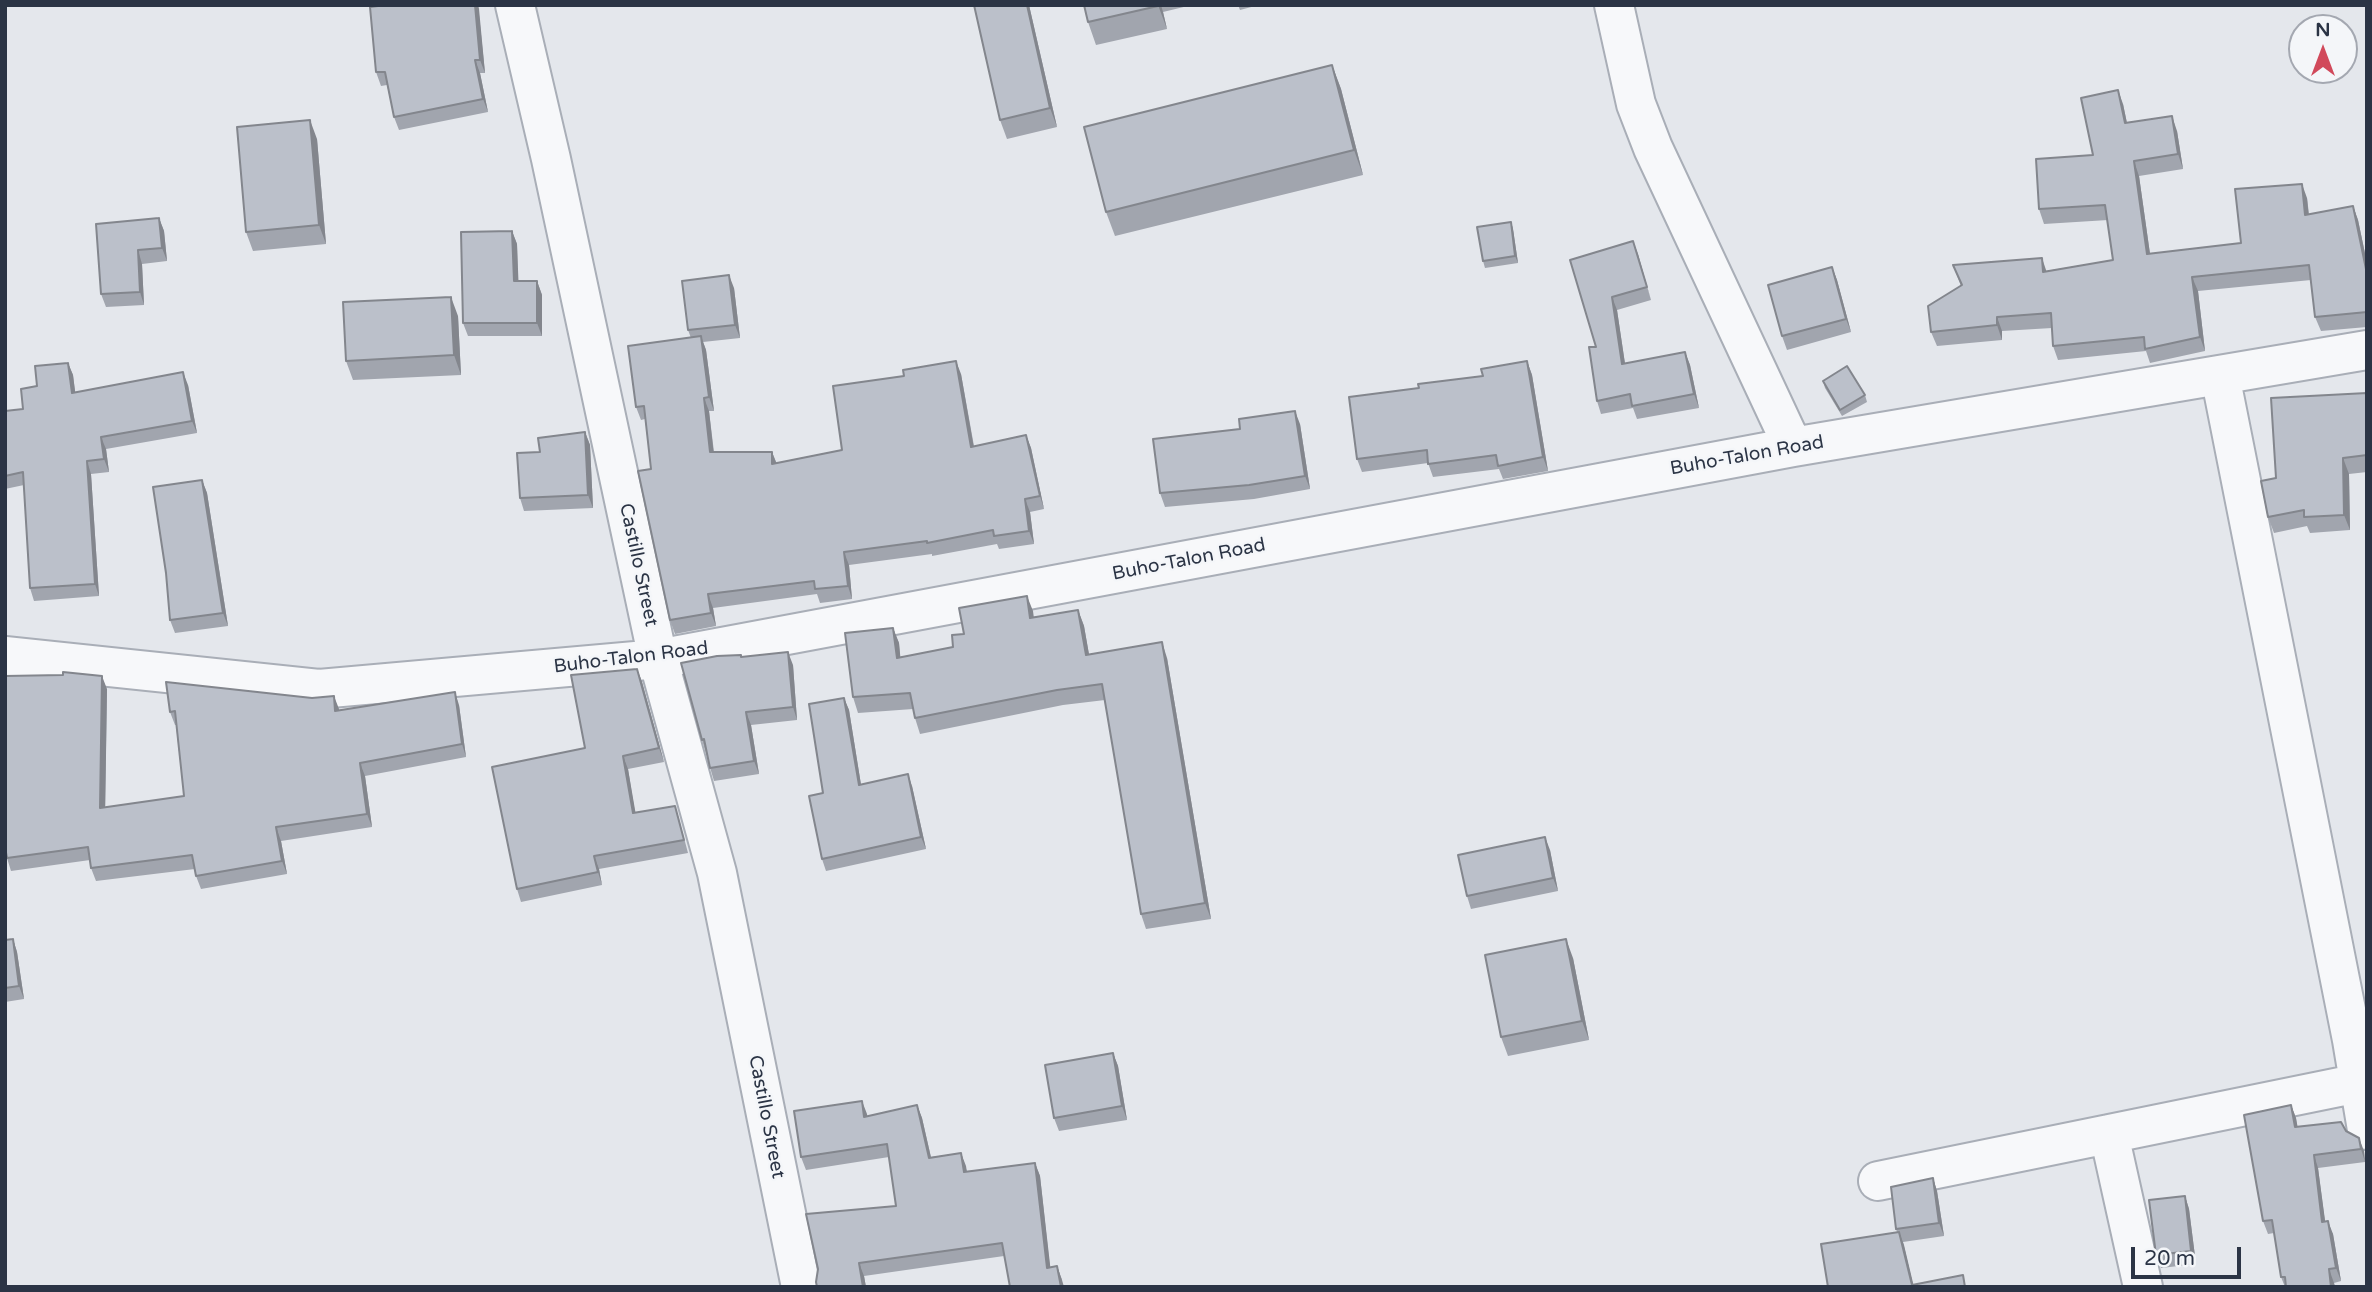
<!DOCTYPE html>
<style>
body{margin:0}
#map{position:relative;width:2372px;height:1292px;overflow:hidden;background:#e4e7ec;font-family:"Varela Round",sans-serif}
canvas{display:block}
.frame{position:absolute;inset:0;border:7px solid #2b3445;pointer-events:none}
.north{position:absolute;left:2288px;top:14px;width:70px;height:70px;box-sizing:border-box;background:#f4f6f9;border:2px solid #a4a8b1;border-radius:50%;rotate:0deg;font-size:19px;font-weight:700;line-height:28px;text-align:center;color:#2b3445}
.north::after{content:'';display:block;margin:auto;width:24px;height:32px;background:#d1495b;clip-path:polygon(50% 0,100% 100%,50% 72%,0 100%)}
.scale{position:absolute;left:2131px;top:1247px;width:110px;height:32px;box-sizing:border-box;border:4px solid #2b3445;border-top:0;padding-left:9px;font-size:21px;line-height:24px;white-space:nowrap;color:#2b3445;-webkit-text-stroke:5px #f4f6f9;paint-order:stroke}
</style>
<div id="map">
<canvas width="2372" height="1292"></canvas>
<div class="frame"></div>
<div class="north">N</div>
<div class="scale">20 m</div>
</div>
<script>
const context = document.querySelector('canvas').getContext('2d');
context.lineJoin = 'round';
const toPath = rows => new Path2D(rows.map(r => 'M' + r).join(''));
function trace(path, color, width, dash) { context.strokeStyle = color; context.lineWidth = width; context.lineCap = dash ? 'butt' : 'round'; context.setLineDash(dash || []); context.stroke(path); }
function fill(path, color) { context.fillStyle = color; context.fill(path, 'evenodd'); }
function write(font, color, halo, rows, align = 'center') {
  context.font = font + ' "Varela Round",sans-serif'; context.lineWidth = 5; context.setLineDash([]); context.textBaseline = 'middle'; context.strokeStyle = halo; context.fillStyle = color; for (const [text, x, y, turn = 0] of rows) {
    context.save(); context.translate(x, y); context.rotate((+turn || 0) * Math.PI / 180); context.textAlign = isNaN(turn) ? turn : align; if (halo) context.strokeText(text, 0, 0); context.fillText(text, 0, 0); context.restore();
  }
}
const minor = toPath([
 [515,5,551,159,658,659,717,873,801,1287],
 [1614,5,1636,104,1653,148,1793,447],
 [2220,375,2352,1040,2367,1130],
 [5,656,319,689,658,659,1793,447,2367,350],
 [2109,1134,2143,1287],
 [1878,1181,2359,1083]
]);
const wall = toPath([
 [386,5,478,5,485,73,480,73,488,112,399,130,394,117,387,85,381,86,376,72],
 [974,5,1029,5,1057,127,1007,139,1000,120],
 [1084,5,1192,5,1163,12,1167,29,1096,45,1088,22],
 [1238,5,1259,5,1240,10],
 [1332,65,1341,89,1363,175,1115,236,1106,212],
 [2123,104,2127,123,2177,131,2183,169,2139,176,2150,254,2241,243,2307,198,2309,214,2353,206,2358,220,2367,263,2367,327,2321,331,2315,317,2311,280,2198,291,2205,351,2150,363,2146,351,2058,360,2053,346,2052,328,2002,331,2002,340,1937,346,1931,332,1961,286,1953,265,2046,271,2113,260,2108,220,2044,224,2039,209,2093,155],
 [317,139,326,244,253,251,246,232],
 [159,218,164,231,167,261,142,264,144,305,106,307,101,294],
 [1511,222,1513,229,1518,263,1485,268,1483,261],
 [512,231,517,244,518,281,537,281,542,295,542,336,468,336,463,323],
 [1633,241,1651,300,1617,310,1625,364,1685,352,1690,365,1699,408,1637,419,1633,408,1601,414,1597,401,1596,347,1570,260],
 [1832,267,1837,280,1851,332,1787,350,1782,336],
 [734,288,740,338,703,342,706,350,714,411,709,411,714,452,772,452,777,464,842,450,961,374,974,446,1026,435,1031,448,1044,509,1030,512,1034,544,999,549,997,544,932,556,932,554,849,565,852,599,820,603,817,594,713,608,716,626,675,634,670,620,645,419,641,420,636,407,691,338,688,330],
 [458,316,461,375,353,380,346,361],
 [1527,361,1532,375,1548,471,1503,479,1499,469,1433,477,1428,463,1362,472,1357,459,1419,388,1483,376],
 [68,363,73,375,75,392,188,385,197,433,106,449,109,472,91,474,99,596,34,601,30,588,24,485,5,489,5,411,23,409,37,386],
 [1823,381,1865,395,1867,402,1842,416,1825,388],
 [2367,393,2367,472,2349,474,2350,530,2310,533,2307,526,2274,533,2268,517],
 [1300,424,1310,489,1254,499,1165,507,1160,493],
 [585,432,590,445,593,508,524,511,520,498,540,452],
 [202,480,207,493,228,626,175,633,170,620,166,573],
 [1078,610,1084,626,1089,655,1167,658,1211,919,1146,929,1141,914,1105,700,1063,705,920,734,915,718,913,709,858,713,853,697,893,628,899,643,900,657,953,647,964,634,1033,611,1033,617],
 [742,657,793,665,797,720,751,725,759,774,714,781,702,740],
 [637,669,642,682,664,762,628,769,635,813,675,806,679,819,688,853,599,869,602,885,521,902,517,889,585,748],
 [107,689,105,807,184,796,176,725,175,725,170,712,339,709,339,711,459,705,466,757,365,776,372,827,281,841,287,874,201,889,196,876,195,869,96,881,91,868,90,860,11,871,7,858],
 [844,698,849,710,861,785,912,786,926,849,826,871,822,859,823,793],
 [1550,850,1558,891,1471,909,1467,896],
 [13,939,17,952,24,999,5,1002,5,940],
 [1573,958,1589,1040,1508,1056,1501,1037],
 [1113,1053,1118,1066,1127,1120,1059,1131,1054,1118],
 [917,1105,922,1118,931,1157,961,1153,967,1172,1035,1163,1040,1176,1050,1268,1057,1266,1062,1280,1004,1256,864,1276,866,1287,817,1287,896,1206,889,1157,806,1170,801,1157,867,1114,867,1116],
 [2291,1105,2296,1118,2297,1127,2346,1131,2364,1151,2365,1162,2318,1168,2325,1222,2333,1234,2341,1281,2334,1283,2335,1287,2285,1287,2281,1277,2274,1233,2268,1234,2263,1221],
 [1933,1178,1937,1191,1944,1236,1903,1242,1913,1285,1967,1287,1828,1287,1897,1232,1896,1229],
 [2185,1196,2189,1209,2196,1264,2161,1268,2156,1255]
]);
const shadedWall = toPath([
 [475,5,478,5,479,9,485,73,480,60],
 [1027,5,1029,5,1057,127,1050,108],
 [1158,5,1161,5,1163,12,1167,29],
 [475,60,480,73,488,112,483,99],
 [1332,65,1341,89,1363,175,1354,150],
 [2118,90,2123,104,2130,138,2125,123],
 [2172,116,2177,131,2183,169,2178,154],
 [310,120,317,139,326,244,319,225],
 [2134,161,2139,176,2152,268,2147,254],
 [2302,184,2307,198,2310,229,2305,215],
 [2353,206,2358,220,2367,263,2367,274],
 [159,218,164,231,167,261,162,248],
 [1511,222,1513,229,1518,263,1515,256],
 [512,231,517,244,519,295,514,281],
 [1633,241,1638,254,1651,300,1647,287],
 [138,250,142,264,144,305,140,292],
 [2042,258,2047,273,2043,272],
 [1832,267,1837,280,1851,332,1846,319],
 [729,275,734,288,740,338,735,325],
 [2192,277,2198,291,2205,351,2200,337],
 [537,281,542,295,542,336,537,323],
 [451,297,458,316,461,375,454,355],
 [1612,297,1617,310,1627,377,1622,364],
 [1997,317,2002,331,2002,340,1997,325],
 [701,336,706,350,714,411,709,397],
 [1685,352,1690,365,1699,408,1694,394],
 [956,361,961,374,976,460,971,447],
 [1527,361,1532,375,1548,471,1543,457],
 [68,363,73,375,77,406,72,393],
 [183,372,188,385,197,433,192,421],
 [704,398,709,411,715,465,710,452],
 [1295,411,1300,424,1310,489,1305,476],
 [585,432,590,445,593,508,588,495],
 [1026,435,1031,448,1044,509,1040,496],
 [101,437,106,449,109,472,104,459],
 [772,452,777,465,772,464],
 [2343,458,2349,474,2350,530,2344,515],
 [87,461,91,474,99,596,95,584],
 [202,480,207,493,228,626,223,613],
 [1025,499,1030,512,1034,544,1029,531],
 [844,552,849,565,852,599,848,586],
 [708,594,713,608,716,626,711,613],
 [1027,596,1033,611,1036,634,1030,618],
 [1078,610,1084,626,1092,671,1086,655],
 [893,628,899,643,902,674,897,658],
 [1162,642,1167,658,1211,919,1205,903],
 [788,652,793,665,797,720,793,707],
 [637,669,642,682,664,762,659,748],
 [102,676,107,689,105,821,100,808],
 [455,692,459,705,466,757,462,744],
 [334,696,339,709,340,724,335,711],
 [844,698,849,710,863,797,859,785],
 [746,712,751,725,759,774,754,761],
 [623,756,628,769,638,827,633,813],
 [360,763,365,776,372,827,367,814],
 [908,774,912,786,926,849,921,837],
 [276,827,281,841,287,874,282,861],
 [1545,837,1550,850,1558,891,1553,878],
 [594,856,599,869,602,885,598,872],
 [13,939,17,952,24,999,19,986],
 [1566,939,1573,958,1589,1040,1582,1021],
 [1113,1053,1118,1066,1127,1120,1122,1106],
 [862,1101,867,1114,869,1130,864,1117],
 [917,1105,922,1118,934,1171,929,1158],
 [2291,1105,2296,1118,2300,1140,2295,1127],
 [2359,1138,2364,1151,2365,1162,2361,1149],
 [961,1153,966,1166,969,1185,964,1172],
 [2314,1155,2318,1168,2327,1235,2322,1222],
 [1035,1163,1040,1176,1052,1282,1047,1268],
 [1933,1178,1937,1191,1944,1236,1939,1223],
 [2185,1196,2189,1209,2196,1264,2191,1251],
 [2328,1221,2333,1234,2341,1281,2336,1268],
 [1899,1232,1904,1245,1914,1287,1912,1287],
 [859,1263,864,1276,866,1287,863,1287],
 [1057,1266,1062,1280,1064,1287,1061,1287],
 [2329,1269,2334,1283,2335,1287,2331,1287]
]);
const building = toPath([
 [386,5,475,5,480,60,475,60,483,99,394,117,385,72,376,72,370,7,386,5],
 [974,5,1027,5,1050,108,1000,120,974,5],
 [1084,5,1158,5,1158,6,1088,22,1084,5],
 [1332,65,1354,150,1106,212,1084,127,1332,65],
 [2118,90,2125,123,2172,116,2178,154,2134,161,2147,254,2241,243,2235,189,2302,184,2305,215,2353,206,2367,274,2367,312,2315,317,2309,265,2192,277,2200,337,2145,349,2144,337,2053,346,2051,313,1997,317,1997,325,1931,332,1928,306,1962,285,1953,265,2042,258,2043,272,2113,260,2105,205,2039,209,2036,159,2093,155,2081,98,2118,90],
 [310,120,319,225,246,232,237,127,310,120],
 [159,218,162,248,138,250,140,292,101,294,96,224,159,218],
 [1511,222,1515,256,1483,261,1477,227,1511,222],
 [512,231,514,281,537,281,537,323,463,323,461,232,512,231],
 [1633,241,1647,287,1612,297,1622,364,1685,352,1694,394,1632,406,1630,394,1597,401,1589,347,1596,347,1570,260,1633,241],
 [1832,267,1846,319,1782,336,1768,285,1832,267],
 [729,275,735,325,688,330,682,281,729,275],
 [451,297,454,355,346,361,343,302,451,297],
 [701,336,709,397,704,398,710,452,772,452,772,464,842,450,833,386,904,376,903,370,956,361,971,447,1026,435,1040,496,1025,499,1029,531,994,536,993,530,927,543,927,541,844,552,848,586,815,589,814,581,708,594,711,613,670,620,638,471,651,469,644,406,636,407,628,346,701,336],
 [1527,361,1543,457,1498,466,1496,455,1428,464,1427,450,1357,459,1349,397,1419,388,1418,384,1483,376,1481,369,1527,361],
 [68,363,72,393,183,372,192,421,101,437,104,459,87,461,95,584,30,588,23,472,5,476,5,411,23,409,21,389,37,386,35,366,68,363],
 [1847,366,1865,395,1840,410,1823,381,1847,366],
 [2367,393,2367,455,2343,458,2344,515,2304,517,2304,510,2268,517,2261,481,2276,478,2271,398,2367,393],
 [1295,411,1305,476,1249,485,1160,493,1153,439,1240,429,1239,419,1295,411],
 [585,432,588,495,520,498,517,453,540,452,538,438,585,432],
 [202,480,223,613,170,620,166,573,153,487,202,480],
 [1027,596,1030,618,1078,610,1086,655,1162,642,1205,903,1141,914,1102,684,1057,690,915,718,910,693,853,697,845,633,893,628,897,658,953,647,952,635,964,634,959,608,1027,596],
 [788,652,793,707,746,712,754,761,710,768,704,739,702,740,681,663,717,656,741,655,741,657,788,652],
 [637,669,659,748,623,756,633,813,675,806,684,840,594,856,598,872,517,889,492,767,585,748,571,675,637,669],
 [63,672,102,676,100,808,184,796,175,711,170,712,166,682,312,698,334,696,335,711,455,692,462,744,360,763,367,814,276,827,282,861,196,876,192,855,91,868,88,847,7,858,5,847,5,676,63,675,63,672],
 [844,698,859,785,908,774,921,837,822,859,809,796,823,793,809,704,844,698],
 [1545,837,1553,878,1467,896,1458,855,1545,837],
 [13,939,19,986,5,988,5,940,13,939],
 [1566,939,1582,1021,1501,1037,1485,955,1566,939],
 [1113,1053,1122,1106,1054,1118,1045,1065,1113,1053],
 [862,1101,864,1117,917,1105,929,1158,961,1153,964,1172,1035,1163,1047,1268,1057,1266,1061,1287,1010,1287,1002,1243,859,1263,863,1287,817,1287,816,1282,818,1269,806,1214,896,1206,887,1144,801,1157,794,1111,862,1101],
 [2291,1105,2295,1127,2341,1122,2346,1131,2359,1138,2361,1149,2314,1155,2322,1222,2328,1221,2336,1268,2329,1269,2331,1287,2286,1287,2285,1277,2281,1277,2272,1220,2263,1221,2244,1115,2291,1105],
 [1933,1178,1939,1223,1896,1229,1891,1187,1933,1178],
 [2185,1196,2191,1251,2156,1255,2149,1200,2185,1196],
 [1899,1232,1912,1285,1963,1275,1965,1287,1828,1287,1821,1244,1899,1232]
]);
const streetNames = [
 ["Buho-Talon Road",1747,456,-10],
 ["Buho-Talon Road",1189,560,-11],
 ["Castillo Street",638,565,78],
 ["Buho-Talon Road",631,658,-7],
 ["Castillo Street",766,1117,79]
];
trace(minor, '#a9aeb7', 42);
trace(minor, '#f7f8fa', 38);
fill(wall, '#a1a5ae');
fill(shadedWall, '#83868d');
fill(building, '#bbc0ca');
trace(building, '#83868d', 2);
write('19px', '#2b3445', '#f4f6f9', streetNames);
</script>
